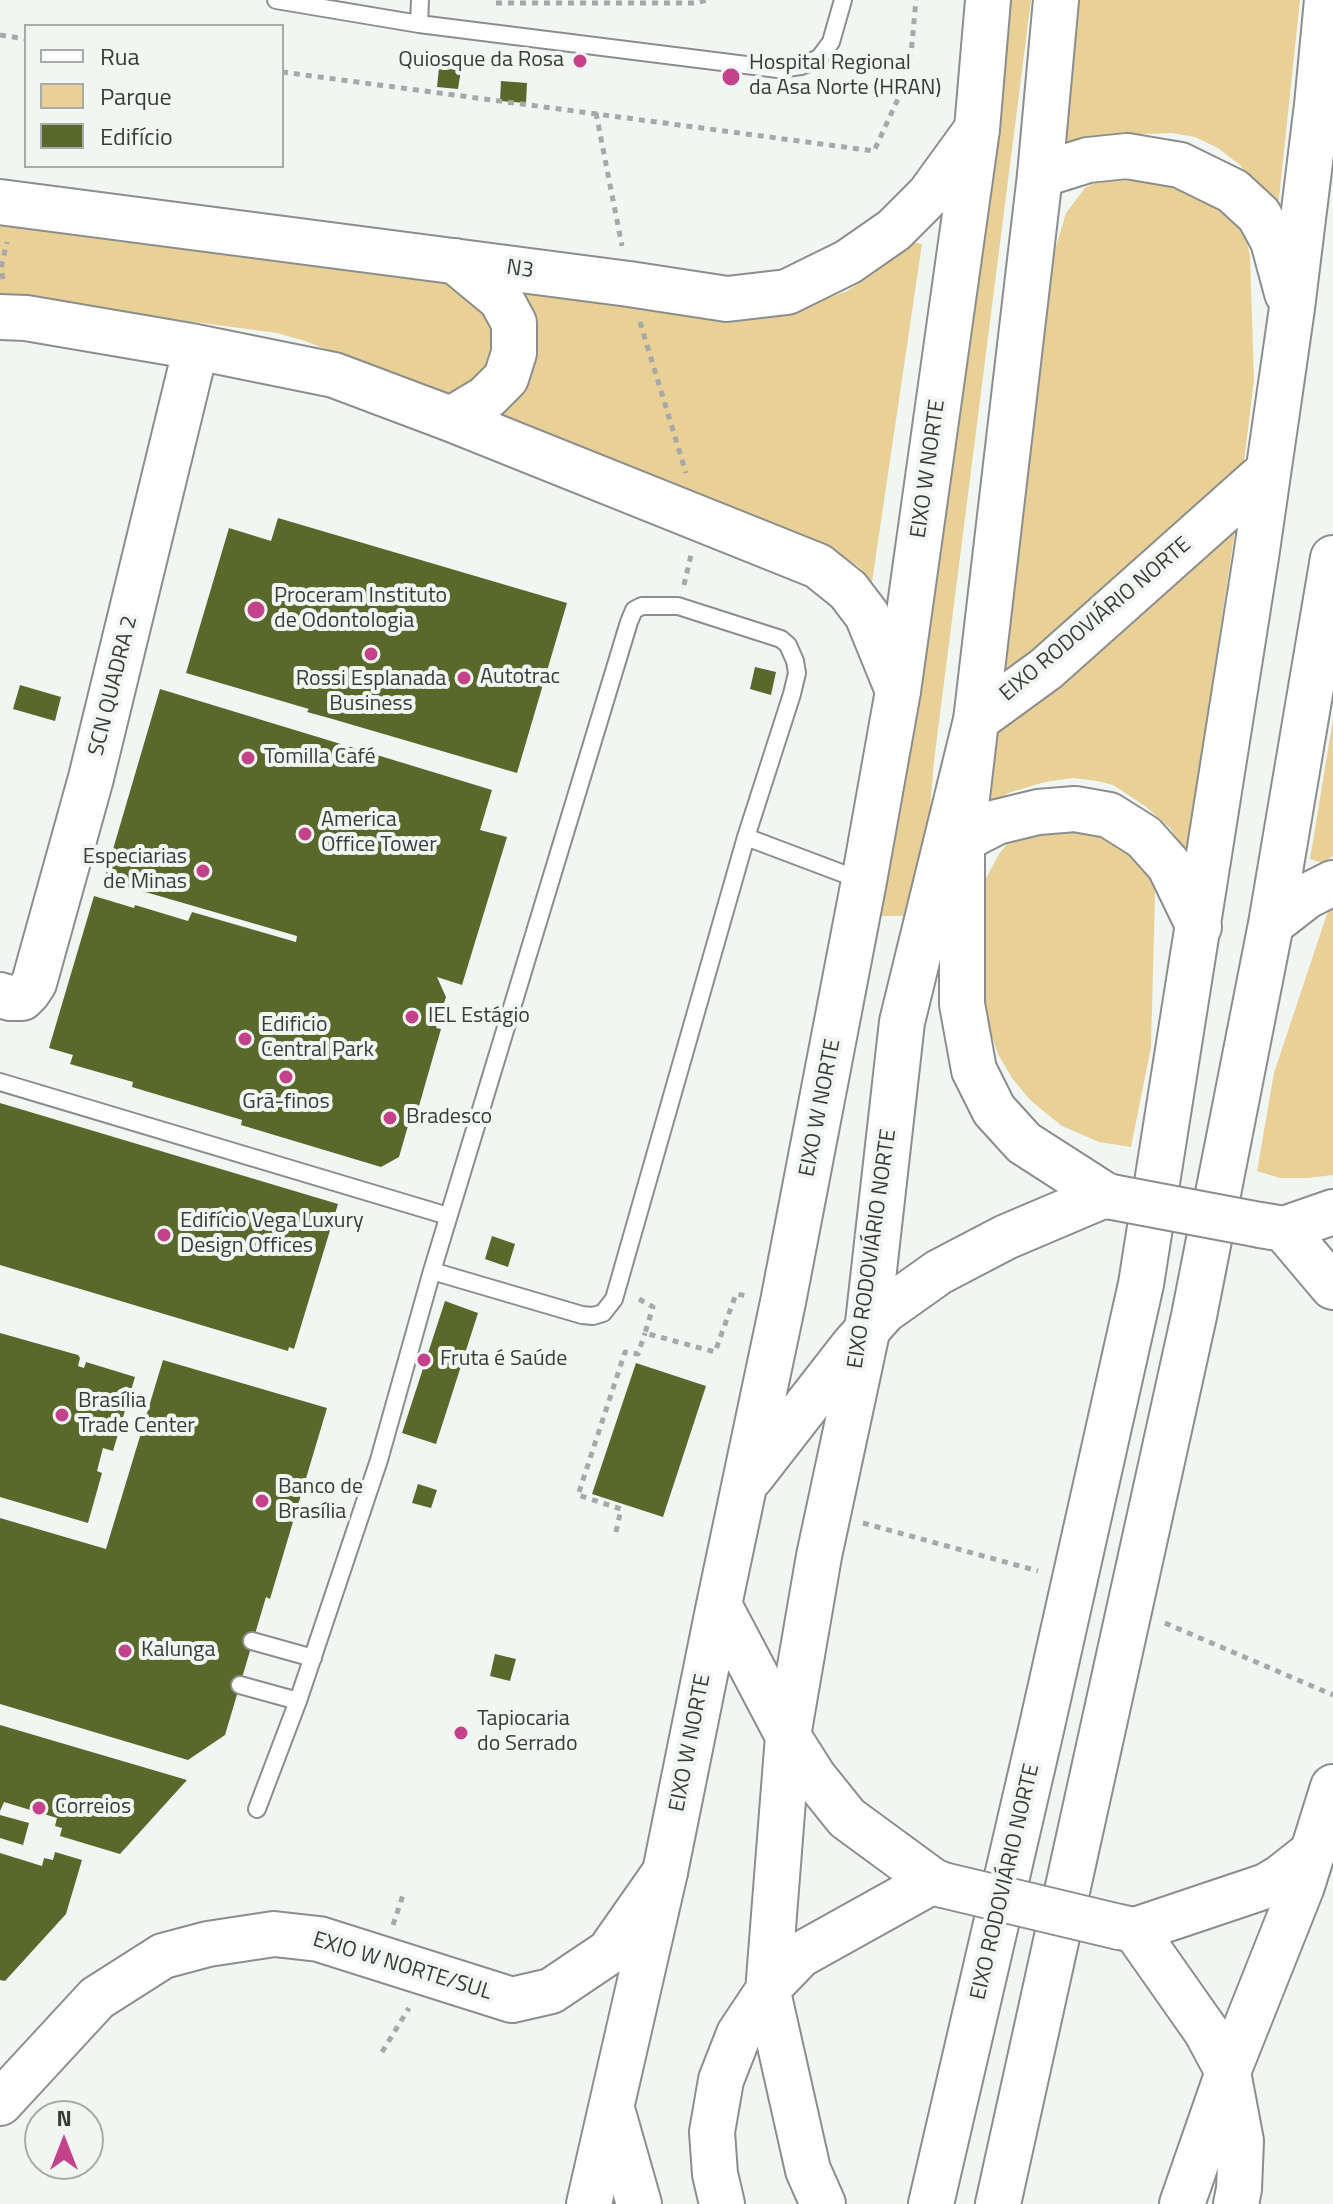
<!DOCTYPE html>
<meta charset="utf-8">
<style>
body{margin:0}
#map{position:relative;width:1333px;height:2204px;overflow:hidden;background:#f2f6f3;font-family:"Titillium Web",sans-serif}
canvas{display:block}
.legend{position:absolute;left:24px;top:24px;width:260px;height:144px;box-sizing:border-box;background:#f2f6f3;border:2px solid #a8aca9;margin:0;padding:10px 14px;list-style:none;font-size:24px;color:#3a3c3a}
.legend li{display:flex;align-items:center;gap:16px;height:40px}
.legend b{width:40px;border:2px solid #a8aca9}
.north{position:absolute;left:24px;top:2100px;width:80px;height:80px;box-sizing:border-box;background:#f2f6f3;border:2px solid #a8aca9;border-radius:50%;rotate:0deg;font-size:22px;font-weight:700;line-height:32px;text-align:center;color:#3a3c3a}
.north::after{content:'';display:block;margin:auto;width:28px;height:36px;background:#c4428a;clip-path:polygon(50% 0,100% 100%,50% 72%,0 100%)}
</style>
<div id="map">
<canvas width="1333" height="2204"></canvas>
<ul class="legend">
<li><b style="height:10px;background:#fff"></b>Rua</li>
<li><b style="height:22px;background:#e8d096"></b>Parque</li>
<li><b style="height:22px;background:#59692b"></b>Edifício</li>
</ul>
<div class="north">N</div>
</div>
<script>
const context = document.querySelector('canvas').getContext('2d');
context.lineJoin = 'round';
function fill(path, color) { context.fillStyle = color; context.fill(path, 'evenodd'); }
const toPath = rows => new Path2D(rows.map(r => 'M' + r).join(''));
function trace(path, color, width, dash) { context.strokeStyle = color; context.lineWidth = width; context.lineCap = dash ? 'butt' : 'round'; context.setLineDash(dash || []); context.stroke(path); }
function write(font, color, halo, rows, align = 'center') {
  context.font = font + ' "Titillium Web",sans-serif'; context.lineWidth = 8; context.setLineDash([]); context.textBaseline = 'middle'; context.strokeStyle = halo; context.fillStyle = color; for (const [text, x, y, turn = 0] of rows) {
    context.save(); context.translate(x, y); context.rotate((+turn || 0) * Math.PI / 180); context.textAlign = isNaN(turn) ? turn : align; if (halo) context.strokeText(text, 0, 0); context.fillText(text, 0, 0); context.restore();
  }
}
const green = toPath([
 [1003,0,1031,0,934,761,921,916,881,916,939,504],
 [1067,0,1300,0,1277,217,1240,165,1218,148,1195,137,1172,133,1142,134,1099,144,1051,169],
 [1107,177,1197,180,1244,229,1250,256,1254,380,1238,510,1186,858,1171,829,1145,806,1113,785,1097,781,1073,778,1045,782,1008,793,997,802,990,799,1032,379,1049,270,1066,213,1085,188],
 [0,218,455,278,487,299,497,358,465,388,449,393,436,393,305,341,277,333,0,296],
 [912,242,922,244,872,582,858,566,814,540,481,411,513,287,778,314,811,305,847,291,872,275],
 [1333,719,1333,856,1323,863,1310,859],
 [1100,821,1151,877,1155,893,1151,1047,1131,1147,1099,1142,1062,1126,1030,1100,1012,1078,998,1054,989,1027,986,1006,983,960,984,882,999,854,1010,840],
 [1333,906,1333,1175,1307,1178,1280,1178,1257,1171,1274,1073,1327,914]
]);
const building = toPath([
 [439,68,461,70,458,89,437,87],
 [501,81,527,83,526,103,500,101],
 [278,518,567,603,517,773,329,718,307,712,309,709,186,673,229,528,271,541],
 [755,667,776,672,771,695,750,689],
 [20,685,61,697,55,721,13,709],
 [160,689,492,790,480,830,507,837,462,985,437,977,446,997,436,1028,441,1029,413,1127,408,1126,399,1157,381,1167,241,1125,242,1120,132,1087,133,1082,70,1064,73,1055,49,1048,94,896,134,908,135,905,188,921,192,912,296,942,297,936,104,880],
 [0,1103,338,1204,294,1349,289,1347,288,1351,0,1265],
 [492,1236,515,1244,508,1267,485,1259],
 [445,1301,478,1313,436,1444,402,1433],
 [0,1333,78,1355,80,1358,78,1366,84,1368,86,1362,135,1377,113,1451,103,1448,97,1471,102,1473,88,1523,0,1497],
 [163,1360,327,1408,270,1599,266,1597,225,1735,188,1760,0,1704,0,1518,106,1549],
 [636,1363,706,1386,663,1517,592,1494],
 [418,1484,437,1490,431,1508,412,1503],
 [495,1654,516,1659,510,1681,490,1676],
 [0,1725,187,1780,120,1854,60,1836,62,1828,55,1826,57,1818,4,1802,0,1811],
 [0,1815,29,1823,23,1845,0,1838],
 [55,1852,82,1860,66,1914,5,1981,0,1980,0,1853,42,1866,44,1858,53,1860]
]);
const path = toPath([
 [496,3,695,3,707,0],
 [0,35,26,39],
 [282,72,874,151,909,75,916,0],
 [596,113,622,246],
 [3,279,1,268,7,242],
 [640,322,686,473],
 [684,585,691,555],
 [639,1299,653,1307,645,1333,715,1352,736,1294,748,1296],
 [863,1523,1038,1571],
 [616,1532,621,1509,578,1495,625,1352,638,1354,645,1333],
 [1165,1623,1333,1695],
 [393,1925,403,1895],
 [382,2052,409,2008]
]);
const lane = toPath([
 [276,0,419,24,778,69,801,66,819,58,831,42,843,0],
 [419,24,420,0],
 [746,837,860,880],
 [0,1082,448,1216],
 [252,1641,313,1658],
 [240,1685,298,1701],
 [257,1809,298,1701,379,1460,432,1271,629,622,634,610,642,606,678,606,781,639,788,645,795,661,797,673,792,694,746,837,614,1299,603,1313,593,1316,582,1315,432,1271]
]);
const secondary = toPath([
 [0,202,629,284,727,299,787,292,848,262,894,230,929,195,977,129],
 [0,317,26,318,196,347,334,375,451,419,818,566,848,590,867,615,898,691],
 [451,419,486,398,506,378,514,353,514,323,501,299,455,261],
 [0,995,10,998,22,998,28,992,34,983,91,778,196,347],
 [0,2103,97,1998,163,1956,208,1944,274,1934,319,1939,512,2000,551,1991,609,1952,665,1872]
]);
const primary = toPath([
 [1056,0,1040,175,962,840,962,1004,974,1070,994,1110,1024,1143,1105,1195],
 [1260,1225,1284,1229,1333,1287],
 [1284,1229,1333,1212],
 [751,1477,853,1346,884,1311,939,1272,1006,1237,1105,1195,1112,1197],
 [719,1605,788,1736,814,1777,847,1818,933,1881,943,1885],
 [1119,1927,1135,1930,1266,1886,1281,1877,1314,1851],
 [589,2204,665,1872,719,1605,783,1302,864,881,898,691,977,129,988,0]
]);
const highway = toPath([
 [1040,175,1088,160,1127,156,1180,165,1233,191,1259,215,1273,241,1287,293],
 [962,840,997,822,1038,812,1075,809,1109,815,1144,837,1169,865,1199,927],
 [1271,924,1307,896,1333,883],
 [1135,1930,1206,2031,1228,2072,1241,2141,1239,2189,1236,2204],
 [612,2109,639,2204],
 [722,2204,715,2174,712,2132,721,2080,739,2034,773,1983,800,1955,933,1881],
 [823,2204,808,2170,768,1992,788,1736,819,1556,867,1332,902,1022,976,720,1046,669,1267,472],
 [931,2204,1041,1730,1141,1284,1256,557,1292,308,1317,105,1327,0],
 [998,2204,1194,1316,1271,924,1333,558],
 [1182,2204,1228,2072,1302,1886,1333,1787]
]);
const primaryBridge = toPath([
 [1112,1197,1260,1225],
 [943,1885,1119,1927]
]);
const markers = [
 [580,61,8,"#c4428a"],
 [731,77,10,"#c4428a"],
 [256,610,10,"#c4428a"],
 [371,654,8,"#c4428a"],
 [464,678,8,"#c4428a"],
 [248,758,8,"#c4428a"],
 [305,834,8,"#c4428a"],
 [203,871,8,"#c4428a"],
 [412,1017,8,"#c4428a"],
 [245,1039,8,"#c4428a"],
 [286,1077,8,"#c4428a"],
 [390,1118,8,"#c4428a"],
 [164,1235,8,"#c4428a"],
 [424,1360,8,"#c4428a"],
 [62,1415,8,"#c4428a"],
 [262,1501,8,"#c4428a"],
 [125,1651,8,"#c4428a"],
 [461,1733,8,"#c4428a"],
 [39,1808,8,"#c4428a"]
];
const poiNames = [
 ["Quiosque da Rosa",564,61,"right"],
 ["Hospital Regional",749,64],
 ["da Asa Norte (HRAN)",749,89],
 ["Proceram Instituto",274,597],
 ["de Odontologia",274,622],
 ["Autotrac",480,678],
 ["Rossi Esplanada",371,680,"center"],
 ["Business",371,705,"center"],
 ["Tomilla Café",264,758],
 ["America",321,821],
 ["Office Tower",321,846],
 ["Especiarias",187,858,"right"],
 ["de Minas",187,883,"right"],
 ["IEL Estágio",428,1017],
 ["Edificio",261,1026],
 ["Central Park",261,1051],
 ["Grã-finos",286,1103,"center"],
 ["Bradesco",406,1118],
 ["Edifício Vega Luxury",180,1222],
 ["Design Offices",180,1247],
 ["Fruta é Saúde",440,1360],
 ["Brasília",78,1402],
 ["Trade Center",78,1427],
 ["Banco de",278,1488],
 ["Brasília",278,1513],
 ["Kalunga",141,1651],
 ["Tapiocaria",477,1720],
 ["do Serrado",477,1745],
 ["Correios",55,1808]
];
const streetNames = [
 ["N3",520,270,8],
 ["EIXO W NORTE",929,469,-82],
 ["EIXO RODOVIÁRIO NORTE",1096,620,-40],
 ["SCN QUADRA 2",114,686,-76],
 ["EIXO W NORTE",821,1108,-79],
 ["EIXO RODOVIÁRIO NORTE",873,1249,-82],
 ["EIXO W NORTE",691,1743,-79],
 ["EIXO RODOVIÁRIO NORTE",1006,1882,-77],
 ["EXIO W NORTE/SUL",402,1967,17]
];
fill(green, '#e8d096');
fill(building, '#59692b');
trace(lane, '#8b8e8c', 20);
trace(secondary, '#8b8e8c', 48);
trace(primary, '#8b8e8c', 48);
trace(highway, '#8b8e8c', 48);
trace(path, '#a6a9a7', 5, [6, 6]);
trace(lane, '#fff', 16);
trace(secondary, '#fff', 44);
trace(primary, '#fff', 44);
trace(highway, '#fff', 44);
trace(primaryBridge, '#8b8e8c', 48, []);
trace(primaryBridge, '#fff', 44);
for (const [x, y, r, color] of markers) { const dot = new Path2D(); dot.arc(x, y, r, 0, 2 * Math.PI); context.fillStyle = color; context.fill(dot); trace(dot, '#f2f6f3', 3); }
write('22px', '#3a3c3a', '#f2f6f3', poiNames, 'left');
write('22px', '#3a3c3a', '#f2f6f3', streetNames);
</script>
